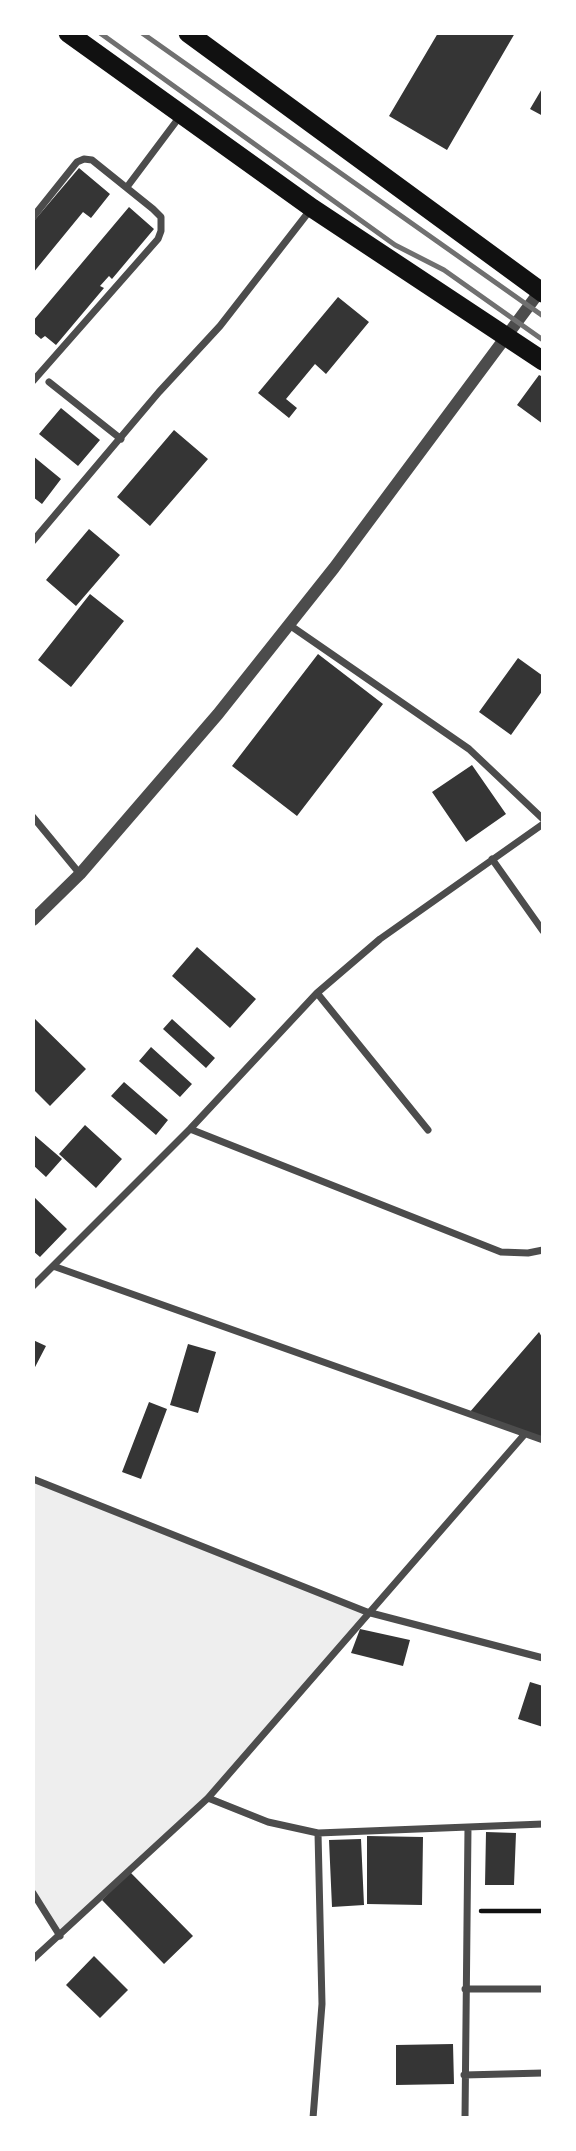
<!DOCTYPE html>
<style>
body{margin:0}
#map{position:relative;width:576px;height:2151px;overflow:hidden;background:#fff;font-family:"DM Sans",sans-serif}
canvas{display:block}
.frame{position:absolute;inset:0;border:35px solid #fff;pointer-events:none}
</style>
<div id="map">
<canvas width="576" height="2151"></canvas>
<div class="frame"></div>
</div>
<script>
const context = document.querySelector('canvas').getContext('2d');
context.lineJoin = 'round';
function fill(path, color) { context.fillStyle = color; context.fill(path, 'evenodd'); }
const toPath = rows => new Path2D(rows.map(r => 'M' + r).join(''));
function trace(path, color, width, dash) { context.strokeStyle = color; context.lineWidth = width; context.lineCap = dash ? 'butt' : 'round'; context.setLineDash(dash || []); context.stroke(path); }
const green = toPath([
 [33,1479,367,1612,208,1798,60,1936,33,1893]
]);
const building = toPath([
 [438,33,515,33,447,150,389,116],
 [543,87,543,116,530,109],
 [79,168,110,194,91,218,83,212,33,273,33,222],
 [129,207,154,229,112,279,109,276,100,286,104,288,56,345,45,336,41,339,33,332,33,321],
 [338,297,369,322,326,374,315,364,286,399,297,408,289,418,258,393],
 [539,375,543,377,543,424,517,405],
 [61,408,100,440,78,466,39,434],
 [174,430,208,459,150,526,117,497],
 [33,456,61,479,42,504,33,497],
 [89,529,120,555,76,606,46,580],
 [90,594,124,621,71,687,38,660],
 [318,654,383,704,297,816,232,766],
 [518,658,543,676,543,690,511,735,479,712],
 [472,765,506,814,466,842,432,792],
 [197,947,256,999,230,1028,172,976],
 [33,1017,86,1069,50,1106,33,1089],
 [172,1019,215,1058,206,1068,163,1029],
 [151,1047,192,1084,180,1097,139,1061],
 [124,1082,168,1120,156,1135,111,1096],
 [85,1125,122,1159,96,1188,59,1154],
 [33,1134,62,1159,46,1177,33,1165],
 [33,1196,67,1229,40,1257,33,1251],
 [539,1332,543,1339,543,1439,469,1413],
 [33,1340,46,1346,33,1371],
 [188,1344,216,1352,198,1413,170,1405],
 [149,1402,167,1409,141,1479,122,1472],
 [360,1629,410,1640,403,1666,351,1653],
 [530,1682,543,1686,543,1727,518,1719],
 [486,1832,516,1833,514,1885,485,1885],
 [367,1836,423,1837,422,1905,367,1904],
 [361,1839,364,1905,332,1907,329,1840],
 [130,1872,193,1936,164,1964,102,1900],
 [94,1956,128,1990,100,2018,66,1985],
 [453,2044,454,2084,396,2085,396,2045]
]);
const path = toPath([
 [481,1911,543,1911]
]);
const minor = toPath([
 [127,187,181,115],
 [33,217,77,162,84,159,92,160,153,209,161,217,161,231,158,239,33,381],
 [49,382,121,439],
 [33,541,159,392,220,326,311,209],
 [288,624,469,749,543,819],
 [33,817,80,874],
 [492,859,543,931],
 [317,993,428,1130],
 [190,1129,501,1252,528,1253,543,1250],
 [53,1266,543,1440],
 [33,1286,190,1129,317,993,380,939,543,824],
 [33,1479,367,1612,543,1658],
 [208,1798,268,1822,318,1833,543,1824],
 [33,1893,60,1936],
 [33,1959,208,1798,524,1435],
 [465,1989,543,1989],
 [464,2075,543,2073],
 [313,2118,322,2004,318,1833],
 [465,2118,468,1827]
]);
const tertiary = toPath([
 [33,920,80,874,218,714,334,568,540,291]
]);
const trunk = toPath([
 [68,33,312,208,543,361],
 [188,33,543,293]
]);
const rail = toPath([
 [100,33,395,245,444,270,543,340],
 [142,33,543,316]
]);
fill(green, '#eee');
fill(building, '#353535');
trace(path, '#111', 4.5);
trace(minor, '#4c4c4c', 7);
trace(tertiary, '#4c4c4c', 12);
trace(trunk, '#111', 19);
trace(rail, '#707070', 5);
</script>
